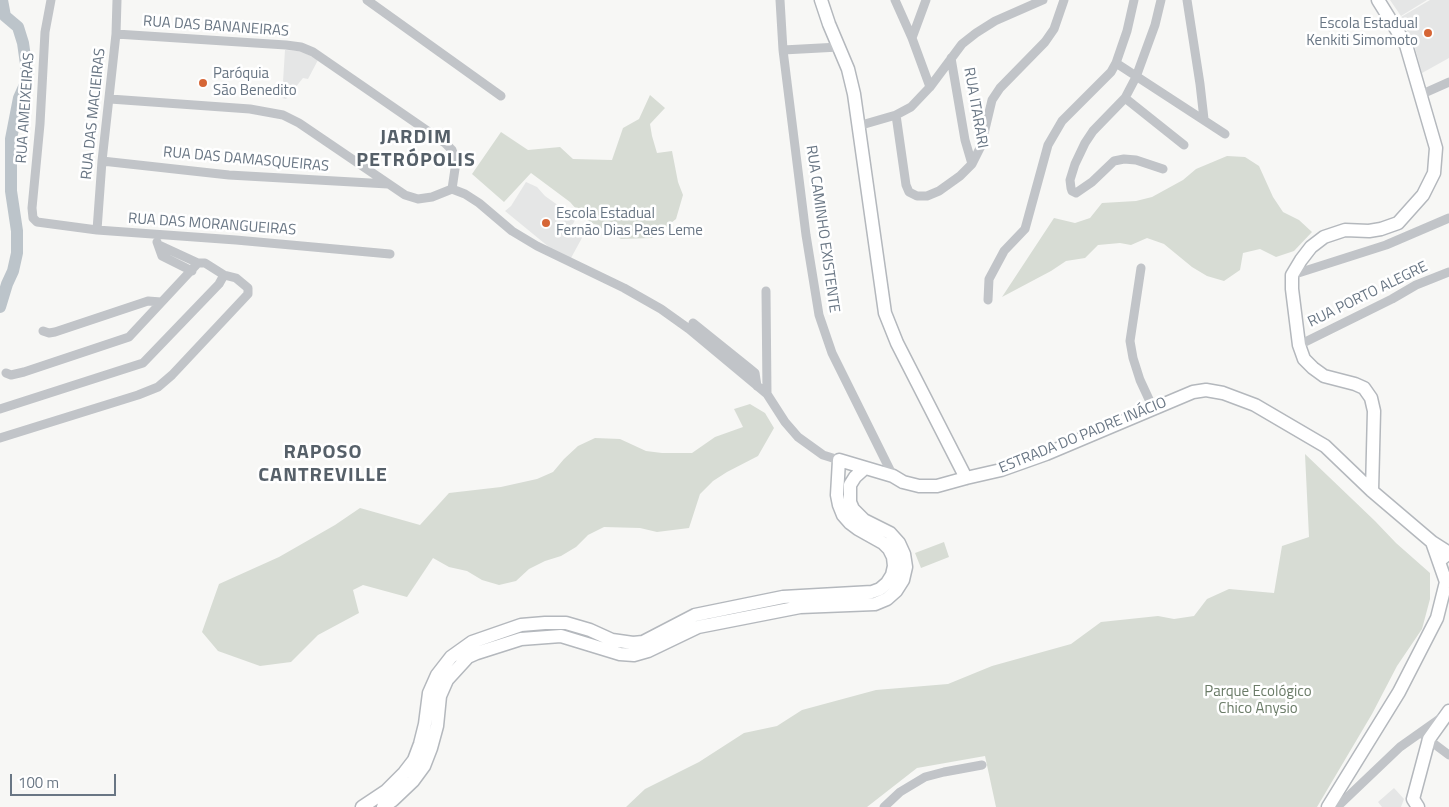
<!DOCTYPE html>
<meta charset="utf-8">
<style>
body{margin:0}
#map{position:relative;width:1449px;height:807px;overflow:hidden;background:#f7f7f5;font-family:"Titillium Web",sans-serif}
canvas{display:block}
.scale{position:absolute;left:10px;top:774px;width:106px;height:22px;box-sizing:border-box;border:2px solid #697684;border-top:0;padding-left:6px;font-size:15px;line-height:18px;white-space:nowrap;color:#697684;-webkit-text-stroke:4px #fff;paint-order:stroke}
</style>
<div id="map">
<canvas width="1449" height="807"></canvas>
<div class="scale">100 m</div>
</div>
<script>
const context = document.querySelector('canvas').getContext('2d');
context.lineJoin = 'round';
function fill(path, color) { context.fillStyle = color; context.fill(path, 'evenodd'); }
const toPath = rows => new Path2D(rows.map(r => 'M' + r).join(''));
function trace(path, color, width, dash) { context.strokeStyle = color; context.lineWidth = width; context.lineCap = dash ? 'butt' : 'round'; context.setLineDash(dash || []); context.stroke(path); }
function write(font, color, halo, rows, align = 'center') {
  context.font = font + ' "Titillium Web",sans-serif'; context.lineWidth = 5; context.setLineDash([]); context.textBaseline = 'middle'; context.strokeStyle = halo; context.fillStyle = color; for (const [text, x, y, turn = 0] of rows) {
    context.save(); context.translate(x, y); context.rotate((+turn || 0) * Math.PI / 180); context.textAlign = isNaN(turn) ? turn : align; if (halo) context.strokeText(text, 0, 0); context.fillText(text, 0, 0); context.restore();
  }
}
const built = toPath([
 [1390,0,1427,0,1401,16],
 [1430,0,1449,0,1449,58,1422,73,1415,48,1401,17],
 [285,50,302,51,318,60,308,79,303,78,286,99,282,98],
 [526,182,537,187,545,196,576,218,571,228,583,236,571,258,555,252,505,211,511,206],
 [1394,788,1404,799,1401,807,1382,807,1378,802]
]);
const green = toPath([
 [650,95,665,108,650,124,652,136,657,153,672,151,678,182,683,195,676,219,652,238,621,239,585,219,570,202,531,173,504,202,472,174,501,132,528,150,560,147,573,159,612,160,623,128,639,119],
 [1227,156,1245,157,1259,166,1273,197,1283,212,1299,220,1312,232,1294,251,1276,257,1260,249,1243,253,1240,270,1224,281,1207,276,1192,267,1164,244,1147,238,1131,245,1120,243,1098,245,1085,258,1066,261,1051,271,1002,297,1054,218,1075,223,1090,218,1102,203,1136,201,1152,197,1183,180,1196,169],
 [750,404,765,413,774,428,758,456,727,472,713,481,700,494,689,528,657,532,640,528,604,527,588,535,576,547,561,556,545,561,529,569,516,581,499,585,482,580,467,571,449,567,433,558,407,597,363,585,353,590,359,613,318,635,291,662,260,666,218,651,202,632,219,584,279,557,335,525,360,508,420,525,449,493,501,487,537,479,553,472,564,459,578,446,595,438,620,439,646,451,662,453,692,453,715,437,743,427,734,409],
 [1305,454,1375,521,1396,543,1430,573,1430,599,1422,629,1397,666,1372,714,1317,807,996,807,985,756,917,768,867,807,626,807,645,789,699,762,744,733,777,726,802,710,876,690,948,684,992,666,1071,644,1101,622,1158,616,1174,619,1194,616,1207,599,1229,589,1274,593,1282,546,1309,537],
 [944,542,949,557,921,568,915,553]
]);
const river = toPath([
 [0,307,7,284,13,271,17,253,17,231,11,191,11,139,19,98,28,78,23,43,18,27,5,16,2,0]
]);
const street = toPath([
 [51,0,45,32,40,124,32,208,33,218,37,222,97,230,236,240,390,254],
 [367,0,501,96],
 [780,0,783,50,806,235,819,315,832,353,893,476],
 [895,0,912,38,930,87],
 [1161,0,1155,25,1136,77,1125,98,1093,131,1085,143,1075,164,1070,180,1071,188,1072,191,1076,193,1092,182,1114,161,1124,159,1136,160,1163,169],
 [1187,0,1200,84,1204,119],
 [116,34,286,45,301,47,313,52,445,143,452,150,456,162,452,189],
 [912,38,926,0],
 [783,50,839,47],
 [951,58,965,140,972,164],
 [1116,63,1225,134],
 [1420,95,1449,82],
 [1125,98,1184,145],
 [110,99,250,109,283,115,299,123,405,195,418,199,432,197,452,189,465,194,479,203,512,231,537,246,624,288,661,309,689,329,767,394],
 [896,115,906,185,909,192,917,196,927,196,939,191,960,176,972,164,981,146,992,100,1000,88,1045,42,1054,29,1064,0],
 [858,126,896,115,911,107,930,87,962,44,976,33,995,21,1043,0],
 [102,161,229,175,388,184],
 [97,230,102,161,116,34,117,0],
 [157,242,162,256,192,271],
 [1141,268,1130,341,1133,358,1140,380,1153,408],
 [1292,275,1386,245,1449,218],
 [766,291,767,394,785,422,798,437,823,455,839,460],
 [988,300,989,279,1004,251,1025,229,1048,145,1062,121,1111,72,1116,63,1127,31,1134,0],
 [693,323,749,368,755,373,757,386],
 [43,331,49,333,55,332,148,301,161,302],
 [1299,345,1392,299,1416,285,1449,272],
 [6,373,11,375,24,372,129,337,198,263],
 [0,409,143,363,219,284,224,275],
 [0,438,138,395,158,387,172,375,248,294,248,288,236,278,224,275,205,263,198,263,159,245],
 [1425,737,1449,755],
 [884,807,900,792,925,777,944,772,982,765],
 [1337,807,1400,747,1441,718]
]);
const secondary = toPath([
 [821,0,829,24,848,69,854,94,885,313,897,343,966,478],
 [1372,491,1374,411,1371,398,1364,388,1355,384,1324,376,1313,368,1304,359,1299,345,1292,289,1292,275,1301,260,1311,247,1324,237,1345,230,1369,231,1381,229,1398,223,1423,195,1434,173,1436,148,1406,45,1378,0],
 [1432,542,1449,553,1439,561],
 [362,807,386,791,404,773,414,760,420,744,425,724,429,693,437,675,451,657,472,642,521,625,545,623,566,623,590,630,612,640,633,643,643,642,695,615,783,597,872,592,880,589,887,583,892,575,894,566,893,557,889,549,883,543,858,529,850,523,843,515,839,505,837,495,839,460,893,476,903,482,919,486,937,486,966,478,1001,470,1046,454,1193,392,1206,390,1223,393,1255,405,1325,446,1372,491,1432,542,1446,582],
 [383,807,393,800,413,781,424,766,431,748,437,726,440,696,447,680,468,657,477,653,521,639,561,636,620,654,634,655,648,651,698,627,800,607,875,604,887,599,896,591,903,580,906,567,904,554,899,543,890,533,864,520,853,509,850,502,850,485,855,477,865,468],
 [1328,807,1399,692,1437,618,1446,582,1449,578],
 [1418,807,1413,799,1429,739,1449,711]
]);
const markers = [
 [1428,33,5,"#d66636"],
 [203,83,5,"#d66636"],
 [546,223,5,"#d66636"]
];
const poiNames = [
 ["Escola Estadual",1418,24,"right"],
 ["Kenkiti Simomoto",1418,41,"right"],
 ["Paróquia",213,74],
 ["São Benedito",213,91],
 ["Escola Estadual",556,214],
 ["Fernão Dias Paes Leme",556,231]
];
const streetNames = [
 ["RUA DAS BANANEIRAS",216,27,4],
 ["RUA AMEIXEIRAS",26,108,-86],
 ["RUA ITARARI",975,108,80],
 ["RUA DAS MACIEIRAS",94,114,-84],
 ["RUA DAS DAMASQUEIRAS",246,160,5],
 ["RUA DAS MORANGUEIRAS",212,225,4],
 ["RUA CAMINHO EXISTENTE",822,229,82],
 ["RUA PORTO ALEGRE",1368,295,-26],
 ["ESTRADA DO PADRE INÁCIO",1083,436,-22]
];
const parkNames = [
 ["Parque Ecológico",1258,692],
 ["Chico Anysio",1258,709]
];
const districtNames = [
 ["JARDIM",416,138],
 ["PETRÓPOLIS",416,161],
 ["RAPOSO",323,453],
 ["CANTREVILLE",323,476]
];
fill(built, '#e5e6e6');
fill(green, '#d7dcd4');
trace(river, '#bcc4ca', 12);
trace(secondary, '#b4b8bd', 15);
trace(street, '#c1c4c8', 9);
trace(secondary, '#fff', 12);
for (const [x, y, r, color] of markers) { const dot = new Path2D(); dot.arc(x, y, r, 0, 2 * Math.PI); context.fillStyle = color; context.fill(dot); trace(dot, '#fff', 2); }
write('15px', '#697684', '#fff', poiNames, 'left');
write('15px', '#697684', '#fff', streetNames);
write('15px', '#6a7b67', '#fff', parkNames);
context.letterSpacing = '1px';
write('bold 20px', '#566069', '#fff', districtNames);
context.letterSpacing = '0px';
</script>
